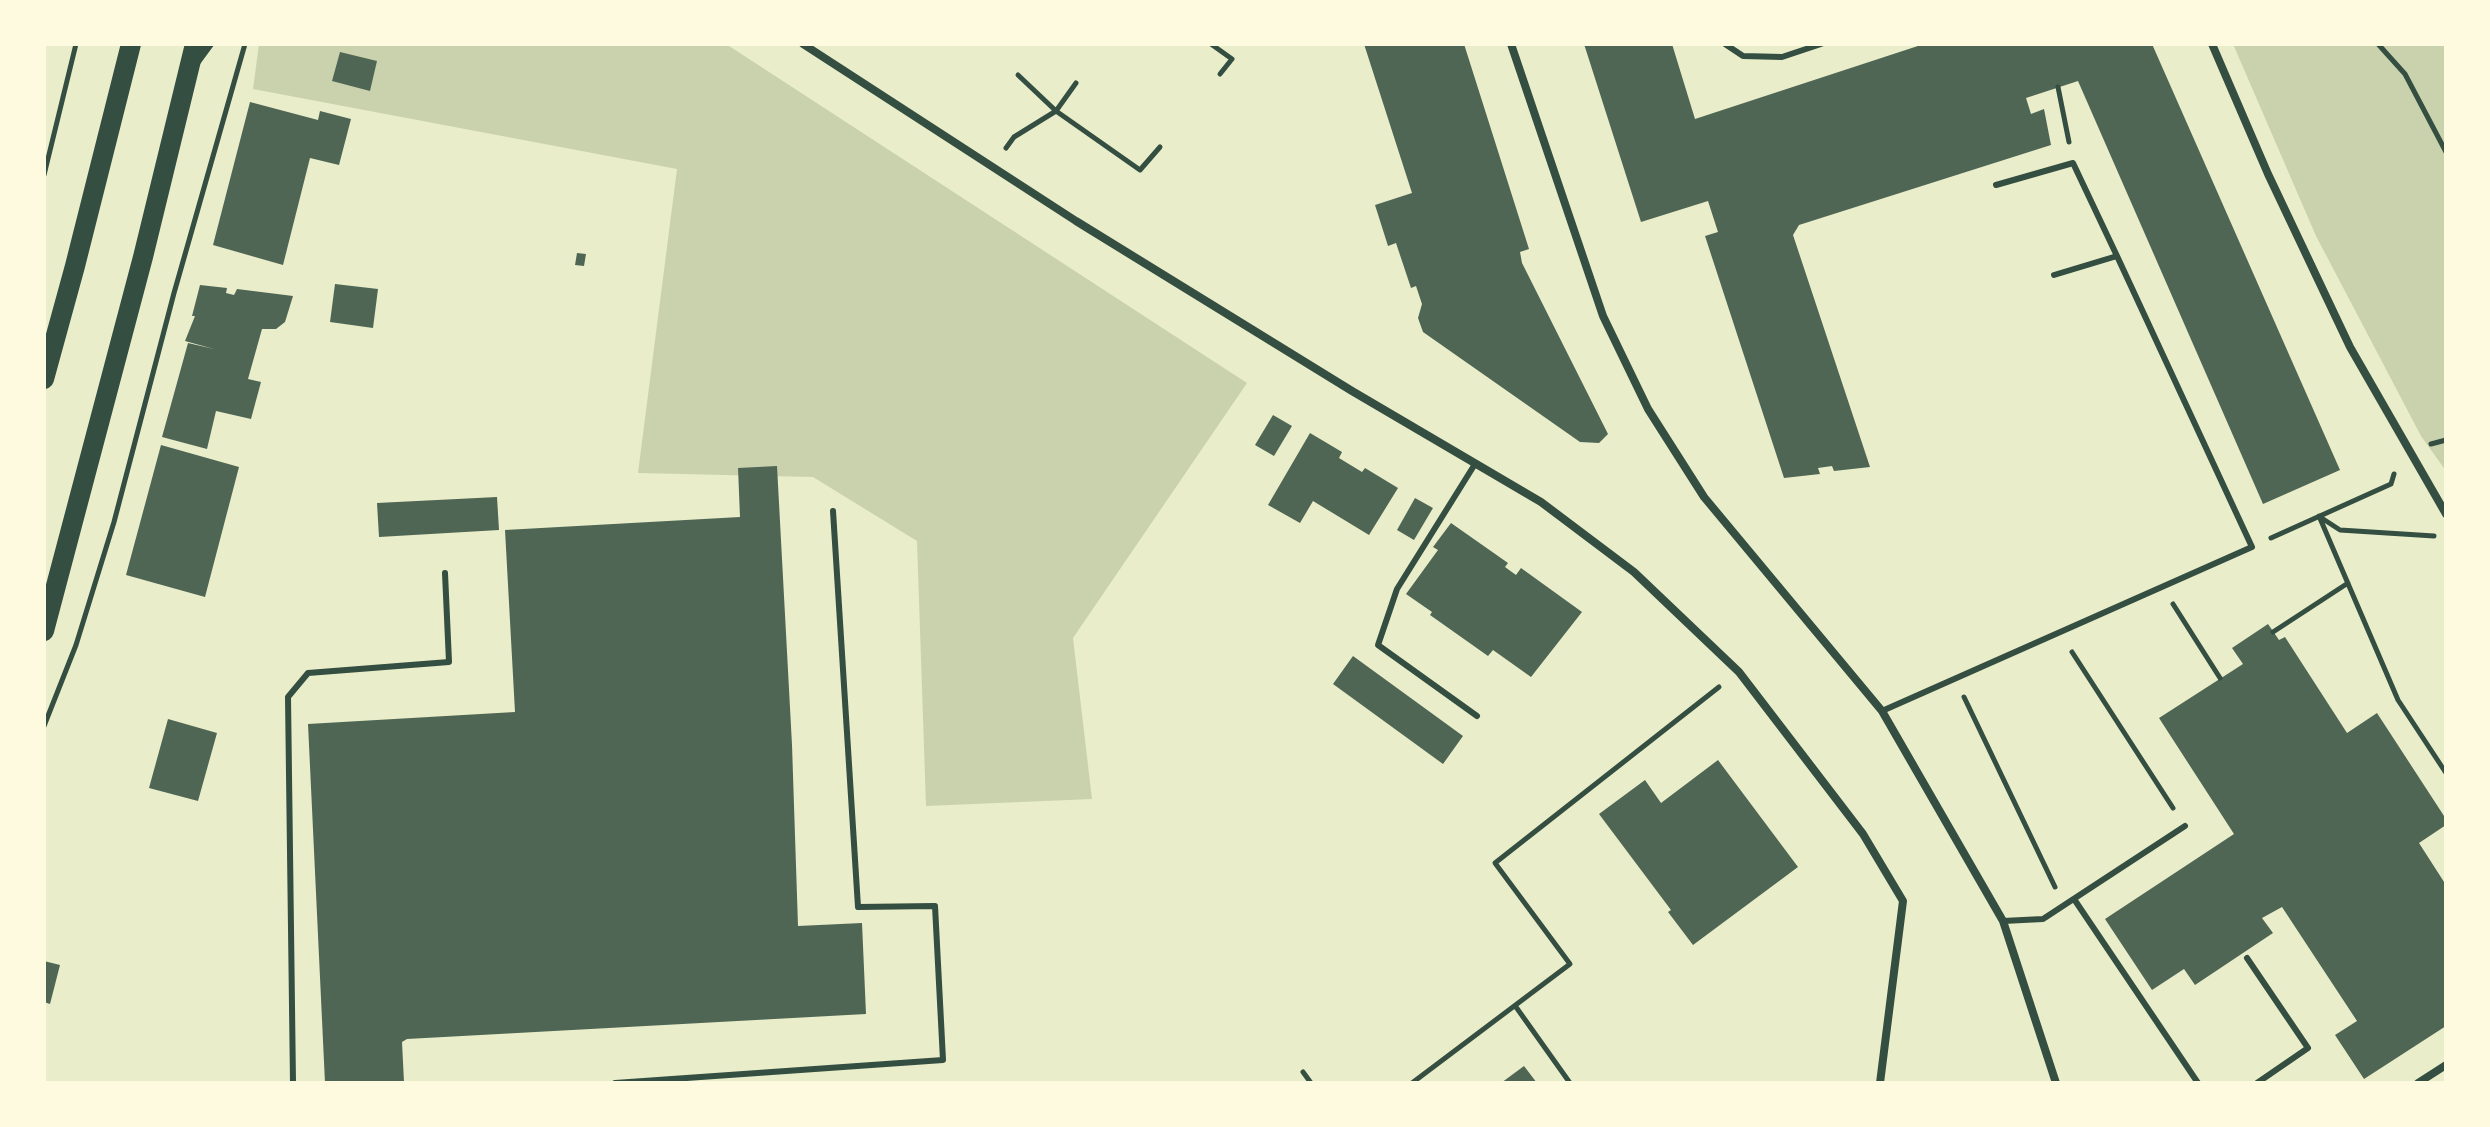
<!DOCTYPE html>
<style>
body{margin:0}
#map{position:relative;width:2490px;height:1127px;overflow:hidden;background:#e9edc9;font-family:"Varela Round",sans-serif}
canvas{display:block}
.frame{position:absolute;inset:0;border:46px solid #fefae0;pointer-events:none}
</style>
<div id="map">
<canvas width="2490" height="1127"></canvas>
<div class="frame"></div>
</div>
<script>
const context = document.querySelector('canvas').getContext('2d');
context.lineJoin = 'round';
function fill(path, color) { context.fillStyle = color; context.fill(path, 'evenodd'); }
const toPath = rows => new Path2D(rows.map(r => 'M' + r).join(''));
function trace(path, color, width, dash) { context.strokeStyle = color; context.lineWidth = width; context.lineCap = dash ? 'butt' : 'round'; context.setLineDash(dash || []); context.stroke(path); }
const green = toPath([
 [259,44,726,44,1247,383,1073,638,1092,799,926,806,917,541,813,477,638,473,677,169,253,89],
 [2233,44,2446,44,2446,471,2421,436,2316,236]
]);
const building = toPath([
 [1364,44,1464,44,1529,249,1520,252,1522,263,1608,434,1599,443,1580,442,1423,332,1418,318,1422,304,1416,286,1411,288,1396,243,1388,246,1375,205,1412,193],
 [1584,44,1672,44,1695,119,1924,44,2152,44,2340,470,2263,504,2078,81,2026,98,2031,114,2044,109,2051,145,1799,225,1793,235,1870,467,1834,471,1832,466,1818,468,1820,474,1784,478,1705,236,1718,232,1708,201,1641,222],
 [340,52,377,61,370,91,332,81],
 [250,102,318,120,320,111,351,119,339,165,310,158,283,265,213,245],
 [577,253,586,254,584,266,575,265],
 [335,284,378,289,373,328,330,322],
 [200,285,227,288,226,293,234,295,237,289,293,296,285,322,276,329,262,329,248,379,261,382,251,419,216,411,207,449,162,437,188,343,214,349,185,341,195,316,192,316],
 [1273,415,1292,426,1274,456,1255,445],
 [1310,433,1342,452,1339,458,1362,472,1365,468,1398,488,1369,535,1313,501,1300,523,1268,505],
 [161,445,239,467,205,597,126,575],
 [777,466,792,745,798,926,862,923,866,1014,407,1039,402,1042,404,1082,325,1083,308,724,515,712,505,530,740,517,738,468],
 [497,497,499,530,379,537,377,503],
 [1415,498,1433,508,1414,540,1397,530],
 [1451,523,1508,563,1505,567,1516,575,1521,568,1582,612,1531,677,1493,650,1488,656,1430,615,1432,612,1406,594,1438,550,1433,547],
 [2268,624,2279,640,2285,637,2347,733,2377,713,2446,819,2446,825,2419,843,2446,885,2446,1026,2364,1079,2335,1035,2357,1021,2282,907,2262,918,2273,933,2195,985,2184,969,2152,990,2105,919,2234,834,2159,718,2243,664,2232,648],
 [1353,656,1463,736,1443,764,1333,684],
 [168,719,217,733,198,801,149,788],
 [1718,760,1798,867,1693,945,1668,912,1671,910,1599,814,1645,780,1661,803],
 [44,961,60,965,50,1004,44,1002],
 [1524,1066,1537,1083,1501,1083]
]);
const path = toPath([
 [1211,44,1232,59,1220,74],
 [2378,44,2405,74,2446,152],
 [1076,83,1056,111,1140,170,1160,147],
 [2058,87,2069,142],
 [1006,148,1014,137,1056,111,1018,75],
 [44,175,76,44],
 [2431,444,2446,440],
 [2319,516,2398,700,2446,773],
 [2320,517,2340,530,2434,536],
 [2271,538,2391,484,2394,474],
 [2173,604,2220,678],
 [2273,632,2348,583],
 [2072,652,2173,808],
 [1964,697,2055,887],
 [44,726,76,645,114,522,174,293,245,44],
 [1516,1007,1570,1083],
 [1303,1072,1311,1083],
 [1412,1083,1570,964,1495,863,1719,687]
]);
const service = toPath([
 [1725,44,1743,56,1782,57,1821,44],
 [1996,185,2073,163,2117,256],
 [1475,464,1397,589,1378,645,1477,716],
 [1882,711,2252,547,2117,256,2054,275],
 [2074,899,2198,1083],
 [2003,921,2043,919,2185,826],
 [2247,958,2308,1048,2257,1083],
 [293,1083,288,697,308,673,449,662,445,573],
 [615,1083,943,1060,935,906,858,907,833,511]
]);
const minor = toPath([
 [803,44,1076,221,1352,391,1541,502,1634,572,1739,672,1863,834,1903,901,1880,1083],
 [1511,44,1603,316,1648,409,1704,497,1882,711,2003,921,2056,1083],
 [2212,44,2268,174,2350,347,2446,514],
 [196,63,210,44],
 [2418,1083,2446,1065]
]);
const primary = toPath([
 [44,379,75,266,131,44],
 [44,631,143,257,195,44]
]);
fill(green, '#cad2ad');
fill(building, '#4f6655');
trace(path, '#344e41', 5);
trace(service, '#344e41', 6);
trace(minor, '#344e41', 8);
trace(primary, '#344e41', 20);
</script>
